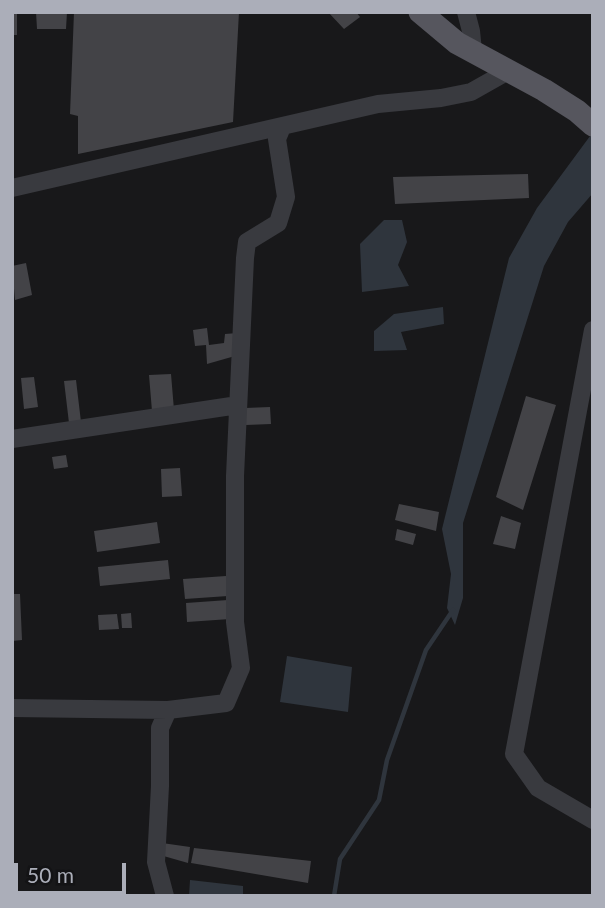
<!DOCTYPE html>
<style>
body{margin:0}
#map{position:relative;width:605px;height:908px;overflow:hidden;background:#18181a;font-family:Lato,sans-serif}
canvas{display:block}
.frame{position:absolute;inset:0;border:14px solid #abaeb9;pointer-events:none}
.scale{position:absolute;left:14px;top:863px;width:112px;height:32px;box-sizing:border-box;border:4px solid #abaeb9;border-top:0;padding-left:9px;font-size:21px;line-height:24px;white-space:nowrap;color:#abaeb9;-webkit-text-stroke:5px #131315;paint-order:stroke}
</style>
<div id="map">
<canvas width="605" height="908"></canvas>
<div class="frame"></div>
<div class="scale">50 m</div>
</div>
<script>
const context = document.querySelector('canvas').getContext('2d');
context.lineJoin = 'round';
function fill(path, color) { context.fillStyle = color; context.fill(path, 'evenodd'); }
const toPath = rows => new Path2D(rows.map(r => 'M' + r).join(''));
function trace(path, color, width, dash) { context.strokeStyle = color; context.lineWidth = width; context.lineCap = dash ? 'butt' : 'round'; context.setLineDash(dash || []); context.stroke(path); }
const water = toPath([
 [593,132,593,193,568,222,544,266,463,523,463,598,455,625,447,608,451,574,442,529,509,258,537,208],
 [384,220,402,220,407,242,398,265,409,286,362,292,360,244],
 [443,307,444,324,401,332,407,350,374,351,374,331,394,314],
 [287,656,352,667,348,712,280,702],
 [190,880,243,886,243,894,189,896]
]);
const stream = toPath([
 [334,896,340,859,379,800,387,760,426,650,453,610]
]);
const building = toPath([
 [12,12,17,12,17,35,12,35],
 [36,12,67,12,66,29,37,29],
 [74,12,239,12,233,122,78,154,78,116,70,114],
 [328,12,356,12,360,17,344,29],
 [528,174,529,198,395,204,393,177],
 [26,263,32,295,15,300,12,266],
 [207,328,209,345,224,343,225,334,238,333,235,356,207,364,206,345,195,346,193,330],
 [171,374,174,410,152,411,149,375],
 [34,377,38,407,24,409,21,378],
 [76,380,81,422,69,423,64,381],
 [526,396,556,405,523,510,496,497],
 [270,407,271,424,246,425,245,408],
 [66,455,68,467,54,469,52,457],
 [180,468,182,496,162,497,161,469],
 [399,504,439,512,436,531,395,520],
 [501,516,521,523,515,549,493,544],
 [157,522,160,543,97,552,94,531],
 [397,529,416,534,413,545,395,540],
 [168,560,170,579,100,586,98,567],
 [226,576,228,596,185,599,183,579],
 [12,594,20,594,22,640,12,641],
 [228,600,230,619,187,622,186,603],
 [131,613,132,628,122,628,121,614],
 [117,614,119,629,99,630,98,615],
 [162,843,190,847,188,863,160,855],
 [194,848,311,861,308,883,191,863]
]);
const minor = toPath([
 [466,12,471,31,473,51],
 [12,188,378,104,441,98,471,92,510,70],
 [593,330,514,754,538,788,593,820],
 [12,439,238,405],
 [12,708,168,710,226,703,241,668,235,622,235,476,245,258,247,242,278,223,286,197,277,139,282,127],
 [165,896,156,862,160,786,160,728,168,710]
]);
const major = toPath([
 [420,12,457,43,544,90,577,111,593,125]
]);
fill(water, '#2f353d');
trace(stream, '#2f353d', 4.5);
fill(building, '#434347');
trace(minor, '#393a3f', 18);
trace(major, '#56565e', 23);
</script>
